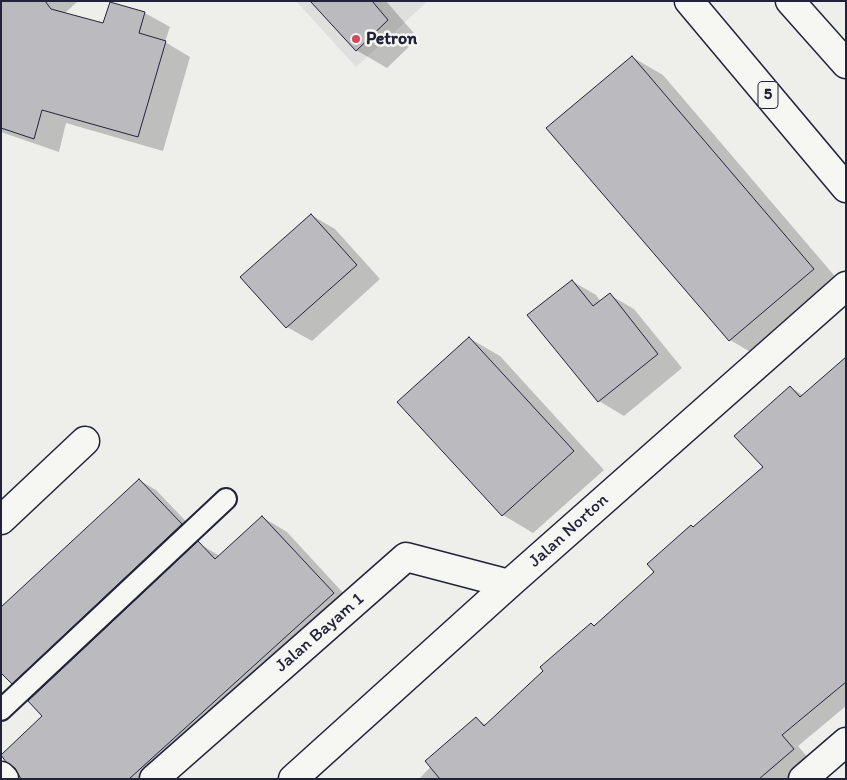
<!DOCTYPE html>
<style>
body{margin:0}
#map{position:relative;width:847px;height:780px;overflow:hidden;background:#eeeeeb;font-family:Itim,sans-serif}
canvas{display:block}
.frame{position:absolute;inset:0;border:2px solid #22223b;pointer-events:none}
</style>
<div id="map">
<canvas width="847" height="780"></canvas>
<div class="frame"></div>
</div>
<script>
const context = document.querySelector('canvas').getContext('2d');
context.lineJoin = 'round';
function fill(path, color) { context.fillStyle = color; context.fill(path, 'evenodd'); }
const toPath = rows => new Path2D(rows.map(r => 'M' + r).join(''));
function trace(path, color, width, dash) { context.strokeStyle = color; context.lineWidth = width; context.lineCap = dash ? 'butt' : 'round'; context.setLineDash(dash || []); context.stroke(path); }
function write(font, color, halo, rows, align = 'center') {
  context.font = font + ' Itim,sans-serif'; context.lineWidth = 5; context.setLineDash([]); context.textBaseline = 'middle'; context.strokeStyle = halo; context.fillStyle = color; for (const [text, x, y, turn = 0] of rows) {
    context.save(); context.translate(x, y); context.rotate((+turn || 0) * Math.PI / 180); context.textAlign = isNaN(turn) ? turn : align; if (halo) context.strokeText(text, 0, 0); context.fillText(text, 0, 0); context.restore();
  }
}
const built = toPath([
 [296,1,428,1,356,67]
]);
const shadow = toPath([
 [1,1,78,1,64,14,104,25,110,3,145,13,170,27,165,42,190,57,163,151,66,123,59,152,1,132],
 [312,1,386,1,418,38,387,68,356,50],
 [632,57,663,75,844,287,761,358,730,340],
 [311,215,335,229,380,279,312,341,287,327],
 [572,281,596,295,601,302,610,295,634,309,682,368,624,416,599,401,529,316],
 [469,338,500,356,604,470,533,533,503,515,399,402],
 [846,359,846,706,798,746,810,760,788,779,419,779,476,719,487,725,545,671,591,624,596,627,656,572,694,528,765,467,790,387,804,396],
 [139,480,156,490,198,534,30,693,12,683],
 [262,517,287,532,357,608,168,779,23,779,43,716,198,543,220,556]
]);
const building = toPath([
 [1,1,45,1,51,9,103,23,110,2,145,12,139,33,166,41,138,137,42,110,34,139,1,128,1,1],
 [310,1,372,1,388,20,356,51,310,1],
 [632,56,814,269,729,341,546,128,632,56],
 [311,214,357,265,286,328,240,277,311,214],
 [572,280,593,306,610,293,658,354,598,402,527,315,572,280],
 [469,337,574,451,502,516,397,402,469,337],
 [846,357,846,682,782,735,794,749,759,779,440,779,425,761,476,717,484,726,543,671,540,667,591,623,594,626,654,572,647,564,691,525,693,527,763,467,734,436,790,386,800,397,846,357],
 [139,479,182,524,12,684,1,673,1,607,139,479],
 [262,516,334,593,129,779,21,779,15,768,6,762,1,755,42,716,28,701,198,541,215,559,262,516]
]);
const lane = toPath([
 [1,710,226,499]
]);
const street = toPath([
 [1,520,85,441],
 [1,776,4,779],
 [154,779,406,557,509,584],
 [293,779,509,584,846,286],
 [803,779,846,742]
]);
const highway = toPath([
 [689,1,846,188],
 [790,1,846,64]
]);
const markers = [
 [356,39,5,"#d1495b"]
];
const shields = [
 [768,95,20]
];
const shieldNames = [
 ["5",768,95]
];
const poiNames = [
 ["Petron",366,39]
];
const streetNames = [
 ["Jalan Norton",569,531,-42],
 ["Jalan Bayam 1",320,633,-41]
];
fill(built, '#dfdfde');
fill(shadow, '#0003');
fill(building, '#bbbbbf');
trace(building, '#22223b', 1);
trace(lane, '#22223b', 24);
trace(street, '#22223b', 31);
trace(highway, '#22223b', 31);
trace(lane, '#f6f6f2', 20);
trace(street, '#f6f6f2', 28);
trace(highway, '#f6f6f2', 28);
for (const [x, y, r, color] of markers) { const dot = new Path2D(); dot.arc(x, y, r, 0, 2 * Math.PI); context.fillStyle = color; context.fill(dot); trace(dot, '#f6f6f2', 2); }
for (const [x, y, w] of shields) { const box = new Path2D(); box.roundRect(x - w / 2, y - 13.5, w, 27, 4); context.fillStyle = '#f6f6f2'; context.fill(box); trace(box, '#22223b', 1); }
write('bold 16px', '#22223b', null, shieldNames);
write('bold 18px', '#22223b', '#f6f6f2', poiNames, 'left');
write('18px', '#22223b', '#f6f6f2', streetNames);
</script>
